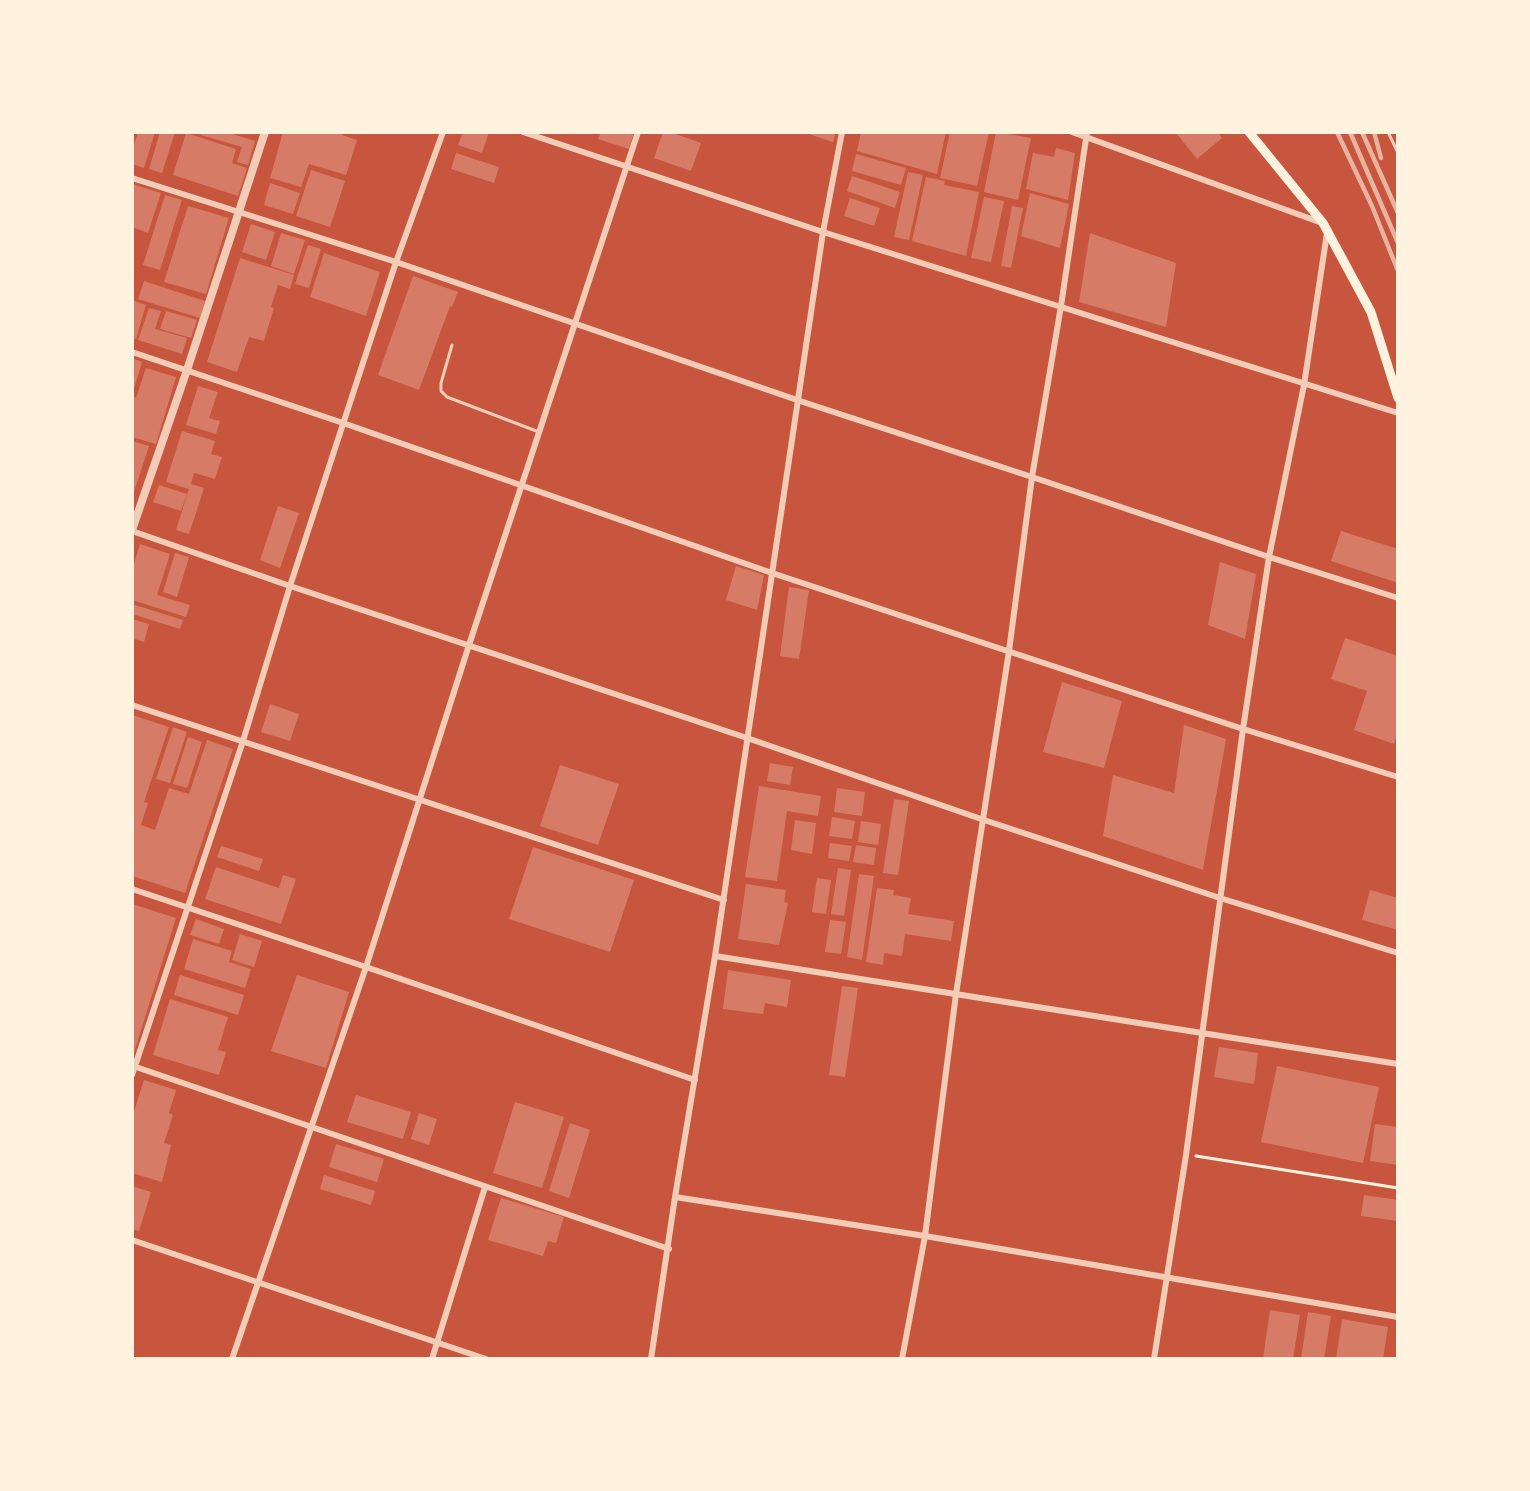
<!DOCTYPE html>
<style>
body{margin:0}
#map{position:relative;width:1530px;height:1491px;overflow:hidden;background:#c8553d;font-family:"Alegreya Sans",sans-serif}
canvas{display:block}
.frame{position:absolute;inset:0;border:134px solid #fff3e0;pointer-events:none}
</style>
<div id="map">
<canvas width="1530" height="1491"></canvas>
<div class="frame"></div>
</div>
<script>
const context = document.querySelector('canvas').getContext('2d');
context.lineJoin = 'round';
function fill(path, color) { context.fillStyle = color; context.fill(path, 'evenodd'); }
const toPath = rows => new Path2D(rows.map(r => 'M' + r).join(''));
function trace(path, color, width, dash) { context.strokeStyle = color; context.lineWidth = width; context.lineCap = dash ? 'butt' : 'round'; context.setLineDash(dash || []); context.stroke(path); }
const building = toPath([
 [138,132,155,132,144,168,132,164,132,152],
 [160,132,175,132,162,173,149,169],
 [202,132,226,132,255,141,248,165,237,162,242,147,201,135],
 [283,132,343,132,342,135,357,140,346,175,309,164,301,187,270,178],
 [463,132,489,132,482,153,458,145],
 [601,132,634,132,629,149,598,139],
 [663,132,670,132,701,143,691,171,654,158],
 [803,132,836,132,833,142],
 [861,132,946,132,937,174,857,151],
 [950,132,989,132,977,186,940,178],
 [996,132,1031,138,1018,200,984,192],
 [1178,132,1218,132,1222,138,1197,159,1176,133],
 [186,133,236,149,232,163,247,168,238,196,173,175],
 [1056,148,1075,153,1068,200,1026,189,1033,153,1054,157],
 [456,153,499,167,494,183,451,169],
 [856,154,906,168,901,185,852,171],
 [311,170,345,181,330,227,296,216],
 [908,172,923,175,909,240,894,237],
 [852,176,900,192,895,208,847,191],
 [926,177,945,181,944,185,979,192,966,256,912,241],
 [270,183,300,193,293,214,264,205],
 [132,184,161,193,148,233,132,227],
 [1030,193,1069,204,1060,248,1021,236],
 [165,195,182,200,160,270,143,265],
 [984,197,1004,201,991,262,971,258],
 [850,198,880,208,874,226,844,216],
 [188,206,229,218,206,294,164,282],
 [1012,206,1023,208,1011,268,1001,266],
 [251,224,275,232,266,260,242,252],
 [281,233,305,240,294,274,271,266],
 [1090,233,1176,263,1166,327,1079,302],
 [308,245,321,249,309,288,295,284],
 [324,253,380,272,366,316,310,297],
 [240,258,294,275,290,289,278,285,271,307,274,308,264,341,249,337,237,372,207,362],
 [413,276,458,292,452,307,450,306,419,390,378,375],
 [144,281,205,301,200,318,138,299],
 [132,300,146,305,136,339,132,338],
 [149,308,161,311,155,329,187,338,182,354,138,340],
 [166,311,197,320,191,338,160,329],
 [132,358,142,362,133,392,132,392],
 [146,368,176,377,156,444,132,437,132,396,136,398],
 [198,386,218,392,209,418,220,421,216,434,186,425],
 [182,431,215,441,211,454,222,457,215,479,194,473,191,484,204,488,189,534,176,530,189,489,166,482],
 [132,441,149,446,132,498],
 [159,485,187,494,181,511,153,502],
 [278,506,299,513,280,568,260,560],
 [1341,531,1398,549,1398,583,1331,561],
 [140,544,170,554,157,595,190,605,186,617,132,600,132,570],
 [175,553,189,557,177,597,163,592],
 [1220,562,1256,574,1245,639,1208,625],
 [736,566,764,575,757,610,726,600],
 [789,587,809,590,799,659,780,656],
 [132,604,183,620,180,629,132,614],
 [132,619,149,624,144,642,132,638],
 [1345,638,1398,656,1398,732,1394,744,1354,730,1367,691,1331,679],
 [1062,682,1122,701,1104,768,1043,752],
 [270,704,299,714,290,741,261,732],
 [132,715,169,727,144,802,148,803,141,825,155,830,169,788,189,794,207,740,233,749,185,893,132,876],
 [1184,725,1226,739,1203,870,1103,836,1113,775,1174,793],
 [173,727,187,732,170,783,156,779],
 [188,737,202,742,187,788,173,784],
 [770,763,793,767,790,785,767,781],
 [560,765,619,784,598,845,540,826],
 [759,786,821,796,818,816,787,811,777,881,745,877],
 [837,788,865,792,862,816,834,812],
 [894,799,909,801,898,875,883,873],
 [832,817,855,821,852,839,829,836],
 [795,820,816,823,812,854,791,850],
 [861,821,881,824,878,845,858,842],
 [830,843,852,846,849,861,828,858],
 [856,845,876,848,874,865,853,862],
 [221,846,263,859,259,871,217,857],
 [533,847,634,880,610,952,509,919],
 [216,867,279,888,283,875,296,879,281,924,205,899],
 [838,868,851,870,844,916,831,914],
 [859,874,874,876,862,960,847,957],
 [817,878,831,880,826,914,812,912],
 [746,884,786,890,784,902,788,903,779,945,738,939],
 [877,888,894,890,893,895,911,898,908,914,954,921,951,941,905,934,902,956,884,953,883,965,866,962],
 [1370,890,1398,898,1398,930,1362,920],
 [132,904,176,918,133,1056,132,1056],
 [196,919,224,929,219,944,190,935],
 [830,920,846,922,841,954,825,952],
 [240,934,262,941,254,967,232,960],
 [193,939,232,951,229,962,251,969,245,988,184,969],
 [728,970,791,980,787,1007,765,1003,763,1014,723,1009],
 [180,975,244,995,238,1015,174,995],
 [297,975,349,992,326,1068,271,1051],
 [842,986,858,988,845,1077,829,1075],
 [170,999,228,1017,218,1050,226,1052,219,1075,153,1055],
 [1219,1047,1258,1053,1254,1084,1214,1077],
 [1277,1066,1379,1087,1363,1163,1261,1142],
 [144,1080,176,1090,169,1113,173,1115,164,1143,171,1145,162,1182,132,1173,132,1118],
 [356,1095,411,1112,403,1139,347,1122],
 [515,1102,564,1117,542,1188,493,1173],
 [419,1113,437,1119,429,1145,411,1139],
 [570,1123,590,1130,569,1198,549,1191],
 [1375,1124,1398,1127,1398,1165,1370,1161],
 [336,1144,384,1159,377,1182,329,1167],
 [324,1175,375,1191,371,1205,320,1189],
 [132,1186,151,1192,139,1231,132,1229],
 [1364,1195,1398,1200,1398,1221,1361,1216],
 [501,1198,564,1217,556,1243,548,1241,543,1256,488,1240],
 [1270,1310,1300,1315,1293,1359,1263,1359],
 [1308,1312,1331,1316,1324,1359,1301,1359],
 [1342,1319,1388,1327,1383,1359,1336,1359]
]);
const path = toPath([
 [1196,1156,1398,1188]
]);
const service = toPath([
 [1388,132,1398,153],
 [452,345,441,383,441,391,447,397,539,432]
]);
const minor = toPath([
 [523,132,823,232,1398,413],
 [1072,132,1322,223],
 [132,178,396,262,800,401,1032,477,1269,557,1398,598],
 [132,352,343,423,772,573,1243,729,1398,777],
 [132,531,290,586,747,738,984,820,1220,898,1398,953],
 [132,705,724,900],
 [132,889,366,967,695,1080],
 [715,956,1398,1064],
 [133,1066,669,1249],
 [132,1075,243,741,290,586,396,262,443,132],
 [675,1197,925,1236,1398,1317],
 [132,1240,486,1359],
 [232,1359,366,967,469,645,638,132],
 [432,1359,485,1187],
 [651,1359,675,1197,715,956,823,232,842,132],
 [902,1359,925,1236,956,994,1009,651,1032,477,1061,306,1087,132],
 [1154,1359,1186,1155,1243,729,1269,557,1304,385,1327,233]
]);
const tertiary = toPath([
 [132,530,187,370,265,132]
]);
const secondary = toPath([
 [1249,132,1323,223,1371,312,1398,398]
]);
const rail = toPath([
 [1337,132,1372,206,1398,271],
 [1350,132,1398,243],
 [1362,132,1398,213],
 [1374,132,1381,158]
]);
fill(building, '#d67c66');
trace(path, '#fff3e0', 3);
trace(service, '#f1ccb7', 3);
trace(minor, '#f1ccb7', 6);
trace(tertiary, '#f1ccb7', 8);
trace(secondary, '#fff3e0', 9);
trace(rail, '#e9b49f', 4.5);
</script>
